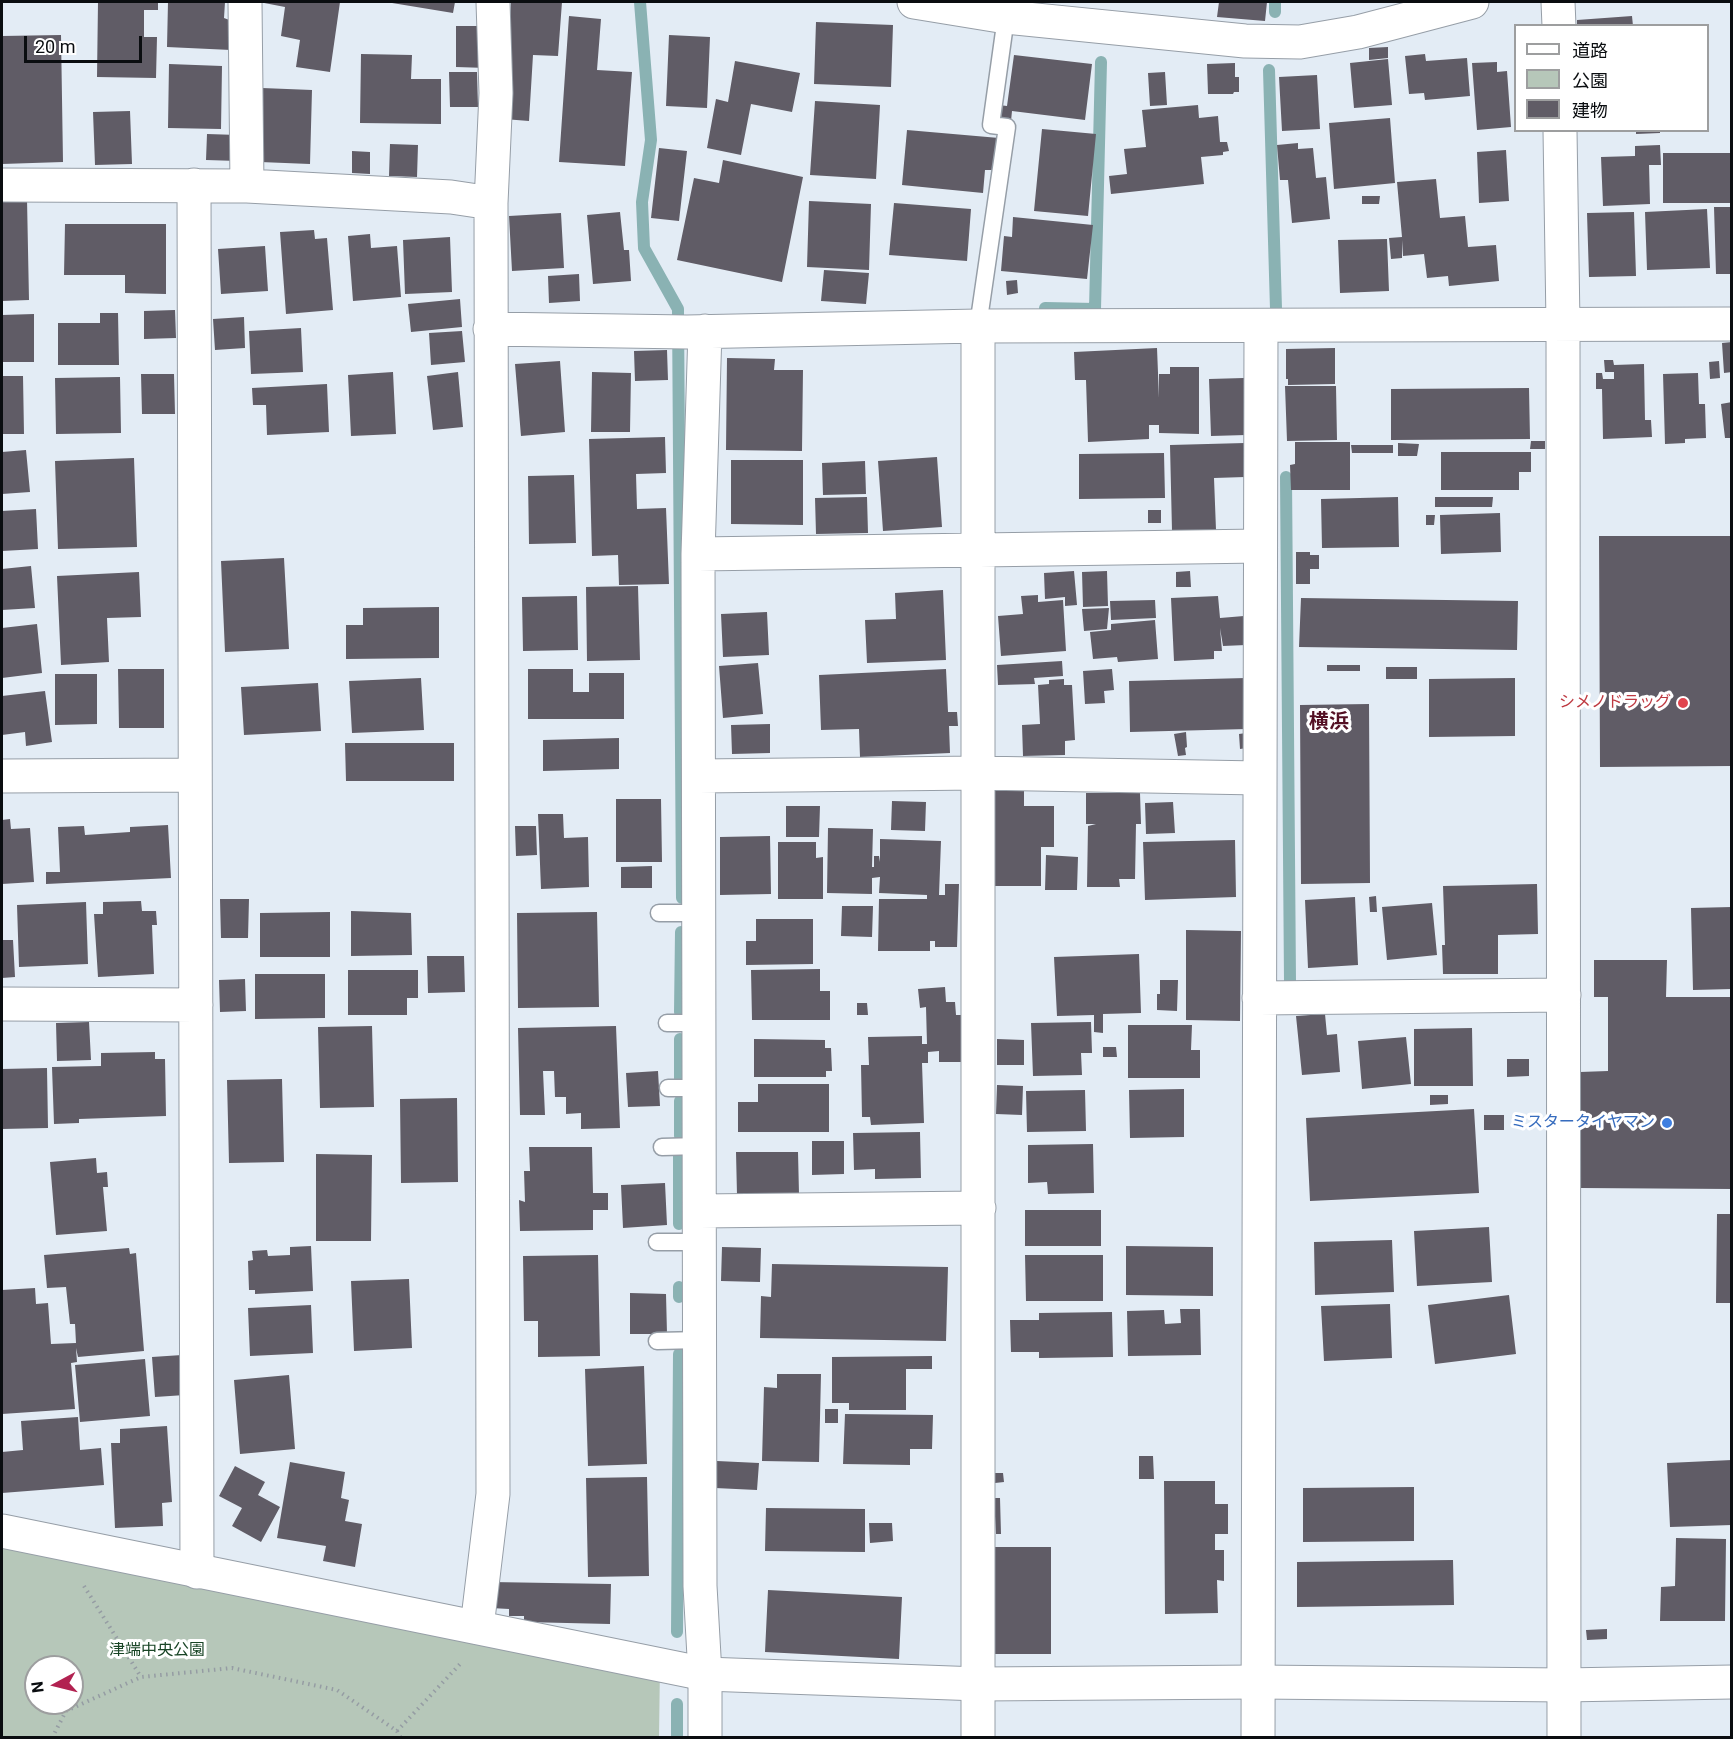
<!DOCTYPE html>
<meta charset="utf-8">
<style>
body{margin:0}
#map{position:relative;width:1733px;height:1739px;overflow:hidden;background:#e3ecf5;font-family:Roboto,"Noto Sans JP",sans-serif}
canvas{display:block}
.frame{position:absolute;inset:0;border:3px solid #0a0d10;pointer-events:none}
.legend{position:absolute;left:1514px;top:24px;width:195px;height:108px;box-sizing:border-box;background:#fff;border:2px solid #9d9e9f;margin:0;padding:8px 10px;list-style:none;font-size:18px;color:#0a0d10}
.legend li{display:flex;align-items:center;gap:12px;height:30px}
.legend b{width:30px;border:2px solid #9d9e9f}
.north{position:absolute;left:24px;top:1655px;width:60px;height:60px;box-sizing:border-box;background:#fff;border:2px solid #9d9e9f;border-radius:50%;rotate:263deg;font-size:16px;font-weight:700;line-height:24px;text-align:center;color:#0a0d10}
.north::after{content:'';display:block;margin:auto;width:21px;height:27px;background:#b22251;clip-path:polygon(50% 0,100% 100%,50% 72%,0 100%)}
.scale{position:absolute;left:24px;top:36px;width:118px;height:27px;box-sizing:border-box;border:3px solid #0a0d10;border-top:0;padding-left:8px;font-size:18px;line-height:21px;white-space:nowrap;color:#0a0d10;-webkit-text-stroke:4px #fff;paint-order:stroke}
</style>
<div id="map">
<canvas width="1733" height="1739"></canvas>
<div class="frame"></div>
<ul class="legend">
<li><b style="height:8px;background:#fff"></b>道路</li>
<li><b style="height:16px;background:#b6c7b9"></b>公園</li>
<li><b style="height:16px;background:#605c66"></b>建物</li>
</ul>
<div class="north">N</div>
<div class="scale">20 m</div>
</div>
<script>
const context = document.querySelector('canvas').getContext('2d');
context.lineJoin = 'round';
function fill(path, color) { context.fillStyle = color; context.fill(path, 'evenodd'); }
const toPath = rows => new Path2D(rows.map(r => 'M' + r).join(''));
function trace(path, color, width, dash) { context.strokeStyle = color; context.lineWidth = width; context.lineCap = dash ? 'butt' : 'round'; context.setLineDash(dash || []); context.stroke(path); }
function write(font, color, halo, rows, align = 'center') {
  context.font = font + ' Roboto,"Noto Sans JP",sans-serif'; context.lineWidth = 6; context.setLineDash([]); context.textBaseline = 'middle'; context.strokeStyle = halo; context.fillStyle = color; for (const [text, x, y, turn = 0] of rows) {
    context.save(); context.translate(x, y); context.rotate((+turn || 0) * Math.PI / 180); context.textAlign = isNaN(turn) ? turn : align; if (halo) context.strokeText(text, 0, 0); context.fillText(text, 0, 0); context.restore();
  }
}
const green = toPath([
 [2,1531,660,1665,659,1737,2,1737],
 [36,1667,72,1667,72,1703,36,1703]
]);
const stream = toPath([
 [640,2,651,140,642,202,644,248,678,309,682,898],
 [1275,2,1275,12],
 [1269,70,1276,309],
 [1045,308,1095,309,1101,62],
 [1286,477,1290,982],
 [680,1012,681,932],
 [680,1080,680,1039],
 [680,1136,680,1101],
 [679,1224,679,1156],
 [679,1297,679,1287],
 [677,1632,679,1354],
 [677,1738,677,1704]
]);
const building = toPath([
 [98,2,158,2,158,10,144,10,144,37,157,37,156,78,97,77],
 [168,2,225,2,224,18,232,21,231,50,167,47],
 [259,2,340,2,330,72,296,67,300,40,281,36,285,7],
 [386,2,455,2,453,13],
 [511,2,562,2,558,56,533,55,529,121,504,119],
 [1219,2,1267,2,1265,21,1217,17],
 [569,16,601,19,597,70,632,72,625,166,559,162],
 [1632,16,1633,26,1577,26,1577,20],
 [816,22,893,25,891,87,814,84],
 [456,26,488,26,487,68,456,67],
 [61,35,63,162,2,164,2,36],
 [669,35,710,37,707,108,666,106],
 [1388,47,1388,58,1369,60,1369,48],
 [361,54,412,55,411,79,441,79,441,124,360,123],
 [1425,54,1426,61,1467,58,1470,96,1425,100,1424,93,1409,94,1405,56],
 [1014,55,1092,64,1085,120,1012,111,1011,121,997,119,999,105,1007,106],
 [1388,59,1392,105,1354,108,1350,63],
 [735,61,800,73,792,112,751,104,741,155,707,148,716,99,728,102],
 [1497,62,1497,72,1507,71,1511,127,1477,130,1472,63],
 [1235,63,1235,77,1239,77,1239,92,1234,92,1233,94,1208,94,1207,64],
 [169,64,222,66,221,129,168,128],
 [449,72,477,72,478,107,450,107],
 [1165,72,1167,105,1150,106,1148,73],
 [1317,75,1320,129,1282,131,1279,77],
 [262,88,312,90,310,164,260,162],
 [815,101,880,105,876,179,810,175],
 [1198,105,1199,118,1218,116,1220,142,1227,142,1229,151,1223,152,1223,155,1201,157,1204,184,1111,194,1109,176,1127,174,1124,149,1146,147,1142,110],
 [130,111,132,164,95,165,93,112],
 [1390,118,1395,183,1334,189,1329,123],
 [1042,129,1096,134,1088,216,1034,211],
 [907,130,999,138,996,170,985,170,983,193,902,185],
 [1636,130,1660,130,1660,133,1636,134],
 [207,134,238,135,238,161,206,160],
 [1298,143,1298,149,1313,148,1316,178,1326,177,1330,219,1292,223,1288,180,1280,180,1277,145],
 [390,144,418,145,417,177,389,176],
 [1660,145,1661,165,1649,165,1650,204,1603,206,1601,157,1635,156,1635,146],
 [659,148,687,151,679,221,651,218],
 [1506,150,1509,201,1479,203,1477,152],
 [352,151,370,152,370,174,352,173],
 [1663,153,1732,153,1732,203,1663,203],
 [723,160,803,177,782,282,677,260,694,178,719,183],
 [1436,179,1440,218,1465,216,1468,247,1496,245,1499,281,1449,286,1448,276,1427,278,1424,254,1403,256,1402,240,1402,258,1391,259,1389,238,1402,237,1397,182],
 [1362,196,1380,196,1379,204,1362,204],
 [27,199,29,300,2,301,2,200],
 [809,201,871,204,869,270,807,267],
 [894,203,971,209,967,261,889,255],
 [1714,207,1732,207,1732,274,1716,274],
 [1707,209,1710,268,1647,270,1645,212],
 [620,212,624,250,629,250,631,281,593,284,587,215],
 [1634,212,1636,276,1589,277,1587,213],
 [561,213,564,268,512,271,509,216],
 [1013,217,1093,225,1087,279,1001,271,1004,236,1012,237],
 [65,224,166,224,166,294,125,293,125,275,64,275],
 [314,230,315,239,327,238,333,310,286,314,280,232],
 [370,234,371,248,397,246,401,297,353,301,348,236],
 [450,237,452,292,405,294,403,240],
 [1387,239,1389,291,1340,293,1338,240],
 [265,246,268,291,221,294,218,249],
 [824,270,869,273,866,304,821,301],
 [579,274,580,301,549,303,548,276],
 [1017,280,1018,293,1007,295,1006,281],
 [460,299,462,327,411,332,408,304],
 [175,310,176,338,144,339,144,311],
 [100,313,118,313,119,365,58,365,58,323,100,323],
 [34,314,34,362,2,362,2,315],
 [244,317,245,348,215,350,213,319],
 [301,328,303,372,251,374,249,331],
 [462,331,465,362,431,365,429,333],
 [1732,342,1732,372,1724,373,1722,343],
 [1157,348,1159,398,1159,374,1170,374,1170,367,1199,367,1199,434,1159,433,1159,425,1149,425,1149,439,1088,442,1086,380,1075,380,1074,352],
 [1335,348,1335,384,1288,385,1288,379,1286,379,1286,349],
 [667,350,668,380,635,381,634,351],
 [727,358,775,359,774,370,803,370,802,451,726,450],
 [1604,360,1613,360,1614,365,1644,364,1645,420,1651,420,1652,437,1603,439,1602,389,1596,389,1596,373,1602,373,1603,379,1614,379,1614,372,1605,372],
 [560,361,565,432,521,436,515,364],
 [1719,361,1720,378,1710,379,1709,362],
 [393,372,396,434,351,436,348,375],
 [458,372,463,427,433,430,427,376],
 [592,372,631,373,630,432,591,432],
 [1698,373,1699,404,1705,404,1706,438,1685,439,1685,443,1665,444,1663,374],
 [141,374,174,374,175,414,142,414],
 [2,376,23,376,24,434,2,434],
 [120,377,121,433,56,434,55,378],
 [1244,378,1246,435,1211,436,1209,379],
 [327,384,329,432,267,435,266,405,253,405,252,388],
 [1285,386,1336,386,1337,440,1287,441],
 [1529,388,1530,439,1391,440,1391,389],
 [1732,402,1732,438,1725,438,1721,404],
 [665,437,666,473,636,474,637,509,666,508,669,584,619,585,618,555,592,556,589,439],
 [1531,441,1545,441,1545,449,1530,449],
 [1295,442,1350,442,1350,490,1291,490,1290,465,1295,464],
 [1245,443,1245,477,1214,478,1216,530,1172,531,1170,445],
 [1398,443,1419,444,1417,456,1398,456],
 [1351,445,1393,445,1393,453,1352,453],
 [26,450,30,492,2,494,2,452],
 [1441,452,1531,452,1531,472,1519,472,1519,490,1441,490],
 [1164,453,1165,498,1079,499,1079,454],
 [937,457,942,527,883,531,878,461],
 [134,458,137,547,58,549,55,461],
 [731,460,803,460,803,525,731,524],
 [865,461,866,494,823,495,822,463],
 [574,475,576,543,529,544,528,476],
 [867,497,868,533,816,534,815,498],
 [1398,497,1399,547,1322,548,1321,499],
 [1435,497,1493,497,1492,507,1435,507],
 [36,509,38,549,2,551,2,511],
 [1148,510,1161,510,1161,523,1148,523],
 [1500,513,1501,552,1441,554,1440,515],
 [1426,515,1435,515,1434,525,1426,525],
 [1599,536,1732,536,1732,766,1600,767],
 [1296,552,1310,552,1310,555,1319,555,1319,569,1310,569,1310,584,1296,584],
 [284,558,289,649,225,652,221,561],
 [31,566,35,608,2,610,2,569],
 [1074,571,1077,605,1065,606,1065,597,1045,599,1044,573],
 [1107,571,1108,606,1083,607,1082,572],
 [1190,571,1191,587,1176,587,1176,572],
 [139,572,141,617,107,618,109,662,61,665,57,576],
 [638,586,640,660,587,661,586,587],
 [943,590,946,660,867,663,865,620,896,619,895,593],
 [1038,595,1038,602,1063,600,1066,651,1001,656,998,616,1023,614,1021,596],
 [577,596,578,650,523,651,522,597],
 [1218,596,1220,618,1244,616,1246,645,1223,646,1220,628,1222,651,1214,651,1214,659,1174,661,1171,598],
 [1301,598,1518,601,1517,650,1299,647],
 [1155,600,1156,618,1111,620,1110,601],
 [439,607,439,658,346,659,346,625,363,625,363,608],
 [1109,608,1107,629,1084,631,1082,609],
 [767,612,769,655,723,657,721,614],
 [1155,620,1158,659,1118,662,1117,657,1093,659,1090,632,1111,630,1111,624],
 [37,624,42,673,2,678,2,628],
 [1062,661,1063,676,1034,678,1035,684,998,685,997,665],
 [758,663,763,714,723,718,719,666],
 [1327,665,1360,665,1360,671,1327,671],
 [1386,667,1417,667,1417,679,1386,679],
 [118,669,164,669,164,728,119,728],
 [528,669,573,669,573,692,589,692,589,673,624,673,624,719,528,719],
 [946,669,948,712,957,712,958,726,949,726,950,753,860,757,859,729,821,730,819,675],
 [1112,669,1114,690,1104,691,1105,703,1085,704,1083,671],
 [55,674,97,674,97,724,55,725],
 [421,678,424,730,352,733,349,681],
 [1246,678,1247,729,1130,732,1129,681],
 [1515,678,1515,736,1429,737,1429,679],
 [1064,679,1064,685,1072,685,1075,740,1065,741,1065,755,1023,756,1022,725,1040,724,1038,685,1049,684,1049,680],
 [318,683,321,731,244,735,241,687],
 [45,691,52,742,26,746,25,732,2,735,2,696],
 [1369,704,1370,883,1301,884,1300,705],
 [770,724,770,753,732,754,731,725],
 [1186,732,1187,747,1185,748,1186,755,1178,756,1174,734],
 [1246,733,1247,748,1240,749,1239,734],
 [619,738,619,769,543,771,543,740],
 [345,743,454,743,454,781,346,781],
 [995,791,1024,791,1024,806,1054,806,1054,847,1041,847,1041,886,995,886],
 [1086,793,1140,793,1141,824,1136,824,1135,879,1119,879,1120,887,1087,887,1088,826,1096,824,1086,824],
 [616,799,661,799,662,862,616,862],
 [892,801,926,802,925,831,891,830],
 [1173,802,1175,833,1146,834,1145,803],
 [786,806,820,806,819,837,786,837],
 [538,814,563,814,564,838,588,837,589,887,541,889],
 [10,819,11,829,30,828,34,882,2,884,2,820],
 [168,825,171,878,46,884,46,872,60,872,58,827,84,826,85,835,130,832,130,827],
 [515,826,536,826,537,855,516,856],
 [828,828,873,829,872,867,874,867,874,856,879,856,880,862,880,839,941,841,939,895,945,895,945,884,959,884,957,947,935,947,935,941,930,941,930,951,878,951,879,899,927,899,927,895,879,893,880,877,872,878,872,894,827,893],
 [770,836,771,894,720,895,720,837],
 [1235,840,1236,897,1145,900,1143,842],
 [778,842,816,842,816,858,823,857,823,899,778,899],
 [1046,855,1078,857,1077,890,1045,890],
 [652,866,652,888,621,888,621,867],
 [1537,884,1538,934,1498,935,1498,974,1443,974,1442,945,1445,945,1443,886],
 [1376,896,1377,912,1370,912,1369,897],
 [1355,897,1358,965,1308,968,1305,900],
 [220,899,249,899,248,938,221,938],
 [141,901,142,911,156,911,157,925,152,925,154,974,98,977,94,914,103,914,103,902],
 [86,902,88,964,19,967,17,905],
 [1432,903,1437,955,1387,960,1382,907],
 [842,906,873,906,872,937,841,936],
 [1732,907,1732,989,1693,990,1691,908],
 [351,911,411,913,412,955,351,956],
 [330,912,330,957,260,957,260,913],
 [597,912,599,1007,518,1008,517,913],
 [756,919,813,919,813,964,746,965,746,941,756,941],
 [1186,930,1241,931,1240,1021,1186,1020],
 [2,940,13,940,15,977,2,978],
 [1139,954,1141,1013,1103,1014,1103,1033,1094,1032,1094,1015,1057,1016,1054,957],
 [427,956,464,956,465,992,428,993],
 [1594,960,1667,960,1666,997,1732,997,1732,1189,1581,1188,1580,1072,1608,1071,1608,997,1594,997],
 [820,969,820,991,830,991,830,1020,752,1020,751,970],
 [348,970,418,970,418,998,407,998,407,1015,348,1015],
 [255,974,325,974,325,1018,255,1019],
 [245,979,246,1011,220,1012,219,980],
 [1160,980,1178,980,1177,1011,1157,1010,1157,994,1160,994],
 [945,987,946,1002,955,1002,956,1015,963,1015,964,1062,939,1062,939,1051,928,1052,928,1063,922,1063,924,1123,871,1125,870,1117,862,1117,861,1065,869,1065,868,1037,922,1036,922,1044,927,1044,926,1007,920,1008,918,989],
 [857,1003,867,1003,868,1015,857,1015],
 [1325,1014,1327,1035,1337,1034,1340,1072,1302,1075,1296,1016],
 [89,1022,91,1060,57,1061,56,1023],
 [1091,1022,1092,1053,1081,1053,1082,1075,1033,1076,1031,1023],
 [1128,1025,1192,1025,1191,1050,1200,1050,1200,1078,1128,1078],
 [372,1026,374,1107,320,1108,318,1027],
 [616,1026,620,1128,581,1129,581,1113,566,1114,566,1097,555,1097,554,1071,543,1071,545,1115,520,1115,518,1028],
 [1472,1028,1473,1086,1414,1086,1414,1029],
 [1406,1037,1411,1084,1362,1089,1358,1041],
 [754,1039,825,1040,825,1048,831,1048,832,1071,826,1071,826,1077,754,1077],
 [997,1039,1024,1040,1024,1065,997,1065],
 [1103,1047,1116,1047,1117,1057,1103,1057],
 [155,1052,155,1059,165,1059,166,1116,79,1119,79,1123,54,1124,52,1067,101,1066,101,1053],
 [1507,1059,1529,1059,1529,1076,1507,1077],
 [47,1068,48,1128,2,1129,2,1069],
 [658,1071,660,1106,628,1107,626,1073],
 [282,1079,284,1162,229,1163,227,1080],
 [758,1084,829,1084,829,1132,738,1132,738,1102,758,1102],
 [997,1085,1023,1086,1022,1115,996,1114],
 [1184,1089,1184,1137,1130,1138,1129,1090],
 [1085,1090,1086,1131,1027,1132,1026,1091],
 [1430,1095,1448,1095,1448,1104,1430,1105],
 [457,1098,458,1182,401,1183,400,1099],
 [1474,1109,1479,1193,1310,1201,1306,1118],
 [1484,1115,1504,1115,1504,1130,1484,1130],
 [920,1132,921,1178,875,1179,875,1169,854,1170,853,1133],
 [812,1141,844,1141,844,1174,812,1175],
 [1093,1144,1094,1193,1048,1194,1047,1182,1028,1183,1028,1145],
 [529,1147,592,1147,593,1193,608,1193,608,1210,593,1210,593,1230,520,1231,519,1200,525,1202,524,1171,530,1171],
 [736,1152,798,1152,799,1194,737,1195],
 [316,1154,372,1155,371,1241,316,1241],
 [96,1158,97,1173,107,1172,108,1187,103,1187,107,1231,56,1235,50,1162],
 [665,1183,667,1225,623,1228,621,1185],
 [1025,1210,1101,1210,1101,1246,1025,1246],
 [1717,1214,1732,1214,1732,1303,1716,1303],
 [1489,1227,1492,1282,1417,1286,1414,1231],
 [1392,1240,1394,1292,1315,1295,1314,1242],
 [311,1246,313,1291,255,1294,255,1290,249,1290,248,1261,253,1260,252,1251,267,1250,268,1256,290,1255,290,1247],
 [1126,1246,1213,1247,1213,1296,1126,1295],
 [722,1247,761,1248,760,1282,721,1281],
 [129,1248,130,1254,136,1253,144,1351,78,1357,76,1348,77,1362,71,1363,75,1409,2,1414,2,1290,35,1288,36,1304,48,1303,51,1344,76,1343,75,1324,70,1324,66,1287,47,1288,44,1255],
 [598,1255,600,1356,538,1357,538,1321,524,1321,523,1256],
 [1025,1255,1103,1255,1103,1301,1026,1301],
 [772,1264,948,1267,946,1341,760,1338,761,1296,771,1297],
 [409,1279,412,1348,354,1351,351,1281],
 [630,1293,666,1294,667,1334,630,1334],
 [1509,1295,1516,1354,1435,1364,1428,1305],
 [1390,1304,1392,1358,1324,1361,1321,1306],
 [311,1305,313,1353,250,1356,248,1308],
 [1180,1309,1200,1309,1201,1355,1128,1356,1127,1311,1164,1310,1165,1324,1181,1323],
 [1112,1312,1113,1357,1039,1358,1039,1352,1011,1352,1010,1320,1039,1320,1039,1313],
 [182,1355,185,1395,155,1397,152,1357],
 [932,1356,932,1369,906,1369,906,1410,849,1410,849,1403,832,1403,832,1357],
 [145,1359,150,1416,80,1422,75,1365],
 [644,1366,647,1464,588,1466,585,1369],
 [777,1374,821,1374,819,1462,762,1461,764,1387,777,1388],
 [289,1375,295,1449,240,1454,234,1380],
 [825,1409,838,1409,838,1423,825,1423],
 [845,1414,933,1415,932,1449,910,1449,910,1465,843,1464],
 [78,1417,80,1450,101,1448,104,1485,2,1493,2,1452,23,1450,21,1421],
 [167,1426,172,1502,162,1503,163,1526,115,1528,111,1443,120,1443,120,1429],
 [1139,1456,1153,1456,1154,1479,1139,1479],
 [1732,1460,1732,1525,1670,1527,1667,1463],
 [717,1461,759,1463,757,1490,715,1488],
 [290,1462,345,1472,341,1498,349,1500,345,1521,362,1524,355,1567,323,1561,326,1546,277,1538],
 [235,1466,265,1482,258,1495,280,1507,261,1542,232,1526,242,1508,219,1496],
 [994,1473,1003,1473,1004,1482,995,1483],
 [647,1477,649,1576,588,1577,586,1478],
 [1164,1481,1215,1481,1215,1504,1228,1504,1228,1534,1215,1534,1215,1550,1224,1550,1224,1581,1217,1580,1218,1613,1165,1614],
 [1414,1487,1414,1541,1303,1542,1303,1488],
 [994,1498,1000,1498,1001,1534,996,1534],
 [766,1508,865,1509,865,1552,765,1551],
 [869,1523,892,1523,893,1541,870,1543],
 [1676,1538,1726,1539,1725,1621,1660,1621,1661,1587,1675,1586],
 [994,1547,1051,1547,1051,1654,994,1654],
 [1453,1560,1454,1605,1297,1607,1297,1562],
 [491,1582,611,1584,610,1624,524,1622,524,1616,509,1616,509,1609,491,1608],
 [768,1590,902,1597,899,1659,765,1652],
 [1607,1629,1607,1639,1587,1640,1586,1630]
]);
const path = toPath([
 [84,1586,141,1677],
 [397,1731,462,1662],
 [52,1738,66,1711,141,1677,232,1668,337,1690,397,1731,401,1738]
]);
const lane = toPath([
 [978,326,1007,127,991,125,1006,17],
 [659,913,700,913],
 [667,1023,700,1023],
 [668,1088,700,1088],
 [662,1147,700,1146],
 [657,1242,700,1242],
 [657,1341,700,1340]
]);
const street = toPath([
 [245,2,247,186],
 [1558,2,1559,26],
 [1560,130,1563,324,1564,1738],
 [2,185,247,186,451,197,491,203,493,1494,477,1627],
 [194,185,197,1572],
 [491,203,496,93,493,2],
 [978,326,978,1738],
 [490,329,687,332,978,326,1732,324],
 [698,554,1260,546],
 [2,776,195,775],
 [699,776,978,773,1259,778],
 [1259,998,1564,995],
 [2,1004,196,1005],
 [700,1211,979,1208],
 [705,1738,705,1674,700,1586,698,554,705,331],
 [1258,1738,1261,326]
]);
const secondary = toPath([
 [914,2,1006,17,1245,41,1300,42,1358,32,1472,2],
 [2,1531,705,1674,979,1684,1258,1682,1564,1685,1732,1682]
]);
const markers = [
 [1683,703,6,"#e0444e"],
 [1667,1123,6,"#3f7fe0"]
];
const healthNames = [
 ["シメノドラッグ",1671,703]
];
const shopNames = [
 ["ミスタータイヤマン",1655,1123]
];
const parkNames = [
 ["津端中央公園",157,1651]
];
const quarterNames = [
 ["横浜",1329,723]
];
fill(green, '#b6c7b9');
trace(stream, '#8ab2b3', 12);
fill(building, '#605c66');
trace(lane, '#969ea7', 19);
trace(street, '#969ea7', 35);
trace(secondary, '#969ea7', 35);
trace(path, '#959ca3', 4, [1.5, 4.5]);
trace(lane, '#fff', 16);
trace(street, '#fff', 33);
trace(secondary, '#fff', 33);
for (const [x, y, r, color] of markers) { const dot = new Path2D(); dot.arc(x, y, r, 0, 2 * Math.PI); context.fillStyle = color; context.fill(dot); trace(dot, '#fff', 2); }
write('16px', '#be3a42', '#fff', healthNames, 'right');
write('16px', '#366cbe', '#fff', shopNames, 'right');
write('16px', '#194526', '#fff', parkNames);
write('bold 20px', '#541024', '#fff', quarterNames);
</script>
